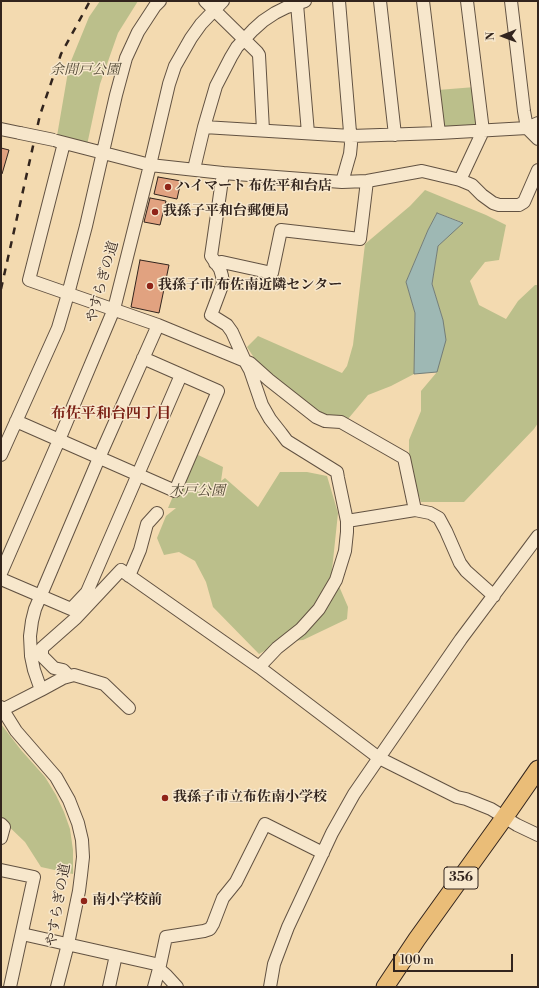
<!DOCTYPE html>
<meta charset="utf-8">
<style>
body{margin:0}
#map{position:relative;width:539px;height:988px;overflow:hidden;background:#f3dab0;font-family:"Libre Bodoni",serif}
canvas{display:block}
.frame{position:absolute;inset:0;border:2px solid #32241d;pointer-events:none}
.north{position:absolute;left:483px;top:16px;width:40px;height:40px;-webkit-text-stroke:3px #f7e7cc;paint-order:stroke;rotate:269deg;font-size:11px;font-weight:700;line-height:16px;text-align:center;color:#32241d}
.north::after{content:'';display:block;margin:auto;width:14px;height:18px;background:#32241d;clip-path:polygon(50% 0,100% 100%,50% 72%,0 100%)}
.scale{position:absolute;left:393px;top:954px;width:120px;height:18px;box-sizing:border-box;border:2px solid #32241d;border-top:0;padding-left:5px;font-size:12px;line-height:14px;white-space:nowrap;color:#32241d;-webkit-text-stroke:3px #f7e7cc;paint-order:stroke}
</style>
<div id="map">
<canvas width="539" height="988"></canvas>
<div class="frame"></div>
<div class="north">N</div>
<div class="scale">100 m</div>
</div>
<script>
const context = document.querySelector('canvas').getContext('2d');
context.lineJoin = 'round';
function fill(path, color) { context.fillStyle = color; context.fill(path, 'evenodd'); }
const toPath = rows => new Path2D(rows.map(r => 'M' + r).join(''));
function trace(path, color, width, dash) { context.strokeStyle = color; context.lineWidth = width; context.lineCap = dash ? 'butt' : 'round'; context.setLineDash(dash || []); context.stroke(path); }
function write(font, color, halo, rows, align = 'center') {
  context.font = font + ' "Libre Bodoni","Noto Serif JP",serif'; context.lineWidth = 3; context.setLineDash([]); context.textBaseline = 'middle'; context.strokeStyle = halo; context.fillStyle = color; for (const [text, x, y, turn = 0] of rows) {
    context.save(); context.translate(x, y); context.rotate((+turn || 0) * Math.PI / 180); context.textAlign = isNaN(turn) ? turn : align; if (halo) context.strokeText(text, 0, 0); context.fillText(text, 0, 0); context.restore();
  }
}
const green = toPath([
 [100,1,138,1,118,33,100,84,87,145,57,136,69,66,89,17],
 [475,87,478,126,445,129,443,126,438,90],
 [425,190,486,215,506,225,499,260,485,262,470,281,479,305,506,319,518,301,535,285,538,285,538,423,534,429,464,502,421,502,409,465,409,440,421,411,421,391,437,372,443,320,432,284,438,246,462,222,437,213,428,230,406,282,415,313,414,374,391,386,368,395,348,419,314,420,278,394,247,347,258,336,342,373,347,366,353,345,365,244,410,206],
 [192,452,223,467,221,481,225,478,258,507,280,472,307,472,327,476,338,513,332,570,348,607,347,619,303,640,280,642,259,654,213,607,206,582,195,561,179,552,164,555,157,538,166,516,176,508,168,508],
 [1,724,21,750,45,777,56,795,64,812,70,829,73,850,73,874,41,867,25,842,1,819]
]);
const water = toPath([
 [437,213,463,223,438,246,432,284,443,320,446,340,437,372,414,374,415,313,406,282,428,230,437,213]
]);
const building = toPath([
 [1,148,9,150,2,174,1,174,1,148],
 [158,177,181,181,177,199,154,194,158,177],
 [150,198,166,201,160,225,144,222,150,198],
 [140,260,169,265,159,313,131,307,140,260]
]);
const minor = toPath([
 [205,1,257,52,259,55,263,130],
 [339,1,351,144,350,154,342,182],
 [380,1,395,135],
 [423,1,439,133],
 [511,1,524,111,527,128,538,139],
 [297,4,308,133],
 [204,127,351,136,439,133,527,128,538,123],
 [1,129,20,133],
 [57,141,150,165,223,173,342,182,367,181,422,171,460,180,472,185,482,195,493,203,499,205,519,205,524,202,538,170],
 [64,143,29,280,158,325,250,363,269,380,316,417,325,421,341,422,404,458,415,510],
 [194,169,204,127,216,86,231,57,237,47,253,30,263,21,275,13,287,7,305,1],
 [223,173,211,256,220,269,222,276,223,283,211,315,227,325,232,332,245,361,250,370,262,405,270,419,281,433,287,441,337,472,338,478,347,521,347,532,345,551,336,580,319,609,301,629,277,648,259,667],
 [460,180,483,131,467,1],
 [215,263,222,262,272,273,281,230,360,239,367,181],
 [16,421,175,491,218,391,143,358],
 [1,455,58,328,68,294,86,226,116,95,126,58,138,32,155,6,160,1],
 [347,521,415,510,430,513,439,518,446,531,460,563,466,571,494,596],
 [1,573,59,440,114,309,150,165,169,84,175,66,191,38,201,24,223,1],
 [129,576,140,550,147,524,157,513],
 [1,579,71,609,87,592,181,375],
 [69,676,63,670,54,668,42,656,42,648,76,618,121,570,259,667,379,758,457,797,466,799,491,809,517,825,538,835],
 [41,690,63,678,74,675,104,684,129,708],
 [1,707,16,731,56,777,69,800,78,823,82,840,83,857,81,875,79,891,68,944,57,987],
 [2,710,41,690,34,670,31,656,30,636,32,621,35,609,99,458,158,325],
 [1,824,4,827,1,838],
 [1,870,34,877,10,987],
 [22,934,160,965,154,987],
 [160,965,166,937,204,931,210,929,213,924,223,898,236,882,265,824,323,853],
 [159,969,166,975,177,987],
 [109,987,116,955],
 [270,987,274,964,288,927,332,833,354,794,461,639,538,536]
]);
const highway = toPath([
 [385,987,417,939,504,818,538,769]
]);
const rail = toPath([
 [1,289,40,115,61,54,90,1]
]);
const minorBridge = toPath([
 [20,133,54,140]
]);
const markers = [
 [168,187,4,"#8f2418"],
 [155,212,4,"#8f2418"],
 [150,286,4,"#8f2418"],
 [165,798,4,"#8f2418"],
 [84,901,4,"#8f2418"]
];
const shields = [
 [461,878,34]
];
const shieldNames = [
 ["356",461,878]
];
const parkNames = [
 ["余間戸公園",85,71],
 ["木戸公園",197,492]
];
const poiNames = [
 ["ハイマート 布佐平和台店",176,187],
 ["我孫子平和台郵便局",163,212],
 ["我孫子市 布佐南近隣センター",158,286],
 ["我孫子市立布佐南小学校",173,798],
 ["南小学校前",92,901]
];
const streetNames = [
 ["やすらぎの道",103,282,-74],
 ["やすらぎの道",59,905,-80]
];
const neighbourhoodNames = [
 ["布佐平和台四丁目",111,414]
];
fill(green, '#bbbf8b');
fill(water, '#9eb8b4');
trace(water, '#737d78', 1);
fill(building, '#e1a280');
trace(building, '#32241d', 1);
trace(minor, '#625242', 14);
trace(highway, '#32241d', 19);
trace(minor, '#f7e7cc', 12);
trace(highway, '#eabd78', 17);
trace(rail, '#32241d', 2.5, [7, 7]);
trace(minorBridge, '#625242', 14, []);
trace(minorBridge, '#f7e7cc', 12);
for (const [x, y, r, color] of markers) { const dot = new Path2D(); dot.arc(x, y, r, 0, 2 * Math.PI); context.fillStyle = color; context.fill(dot); trace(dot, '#f7e7cc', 1.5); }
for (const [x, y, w] of shields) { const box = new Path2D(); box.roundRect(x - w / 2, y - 11, w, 22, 3); context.fillStyle = '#f7e7cc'; context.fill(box); trace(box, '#32241d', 1); }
write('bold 13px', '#32241d', null, shieldNames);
write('italic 14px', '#544b38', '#f7e7cc', parkNames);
write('bold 14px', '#32241d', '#f7e7cc', poiNames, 'left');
write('14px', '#32241d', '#f7e7cc', streetNames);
write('bold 15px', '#7a1f14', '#f7e7cc', neighbourhoodNames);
</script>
